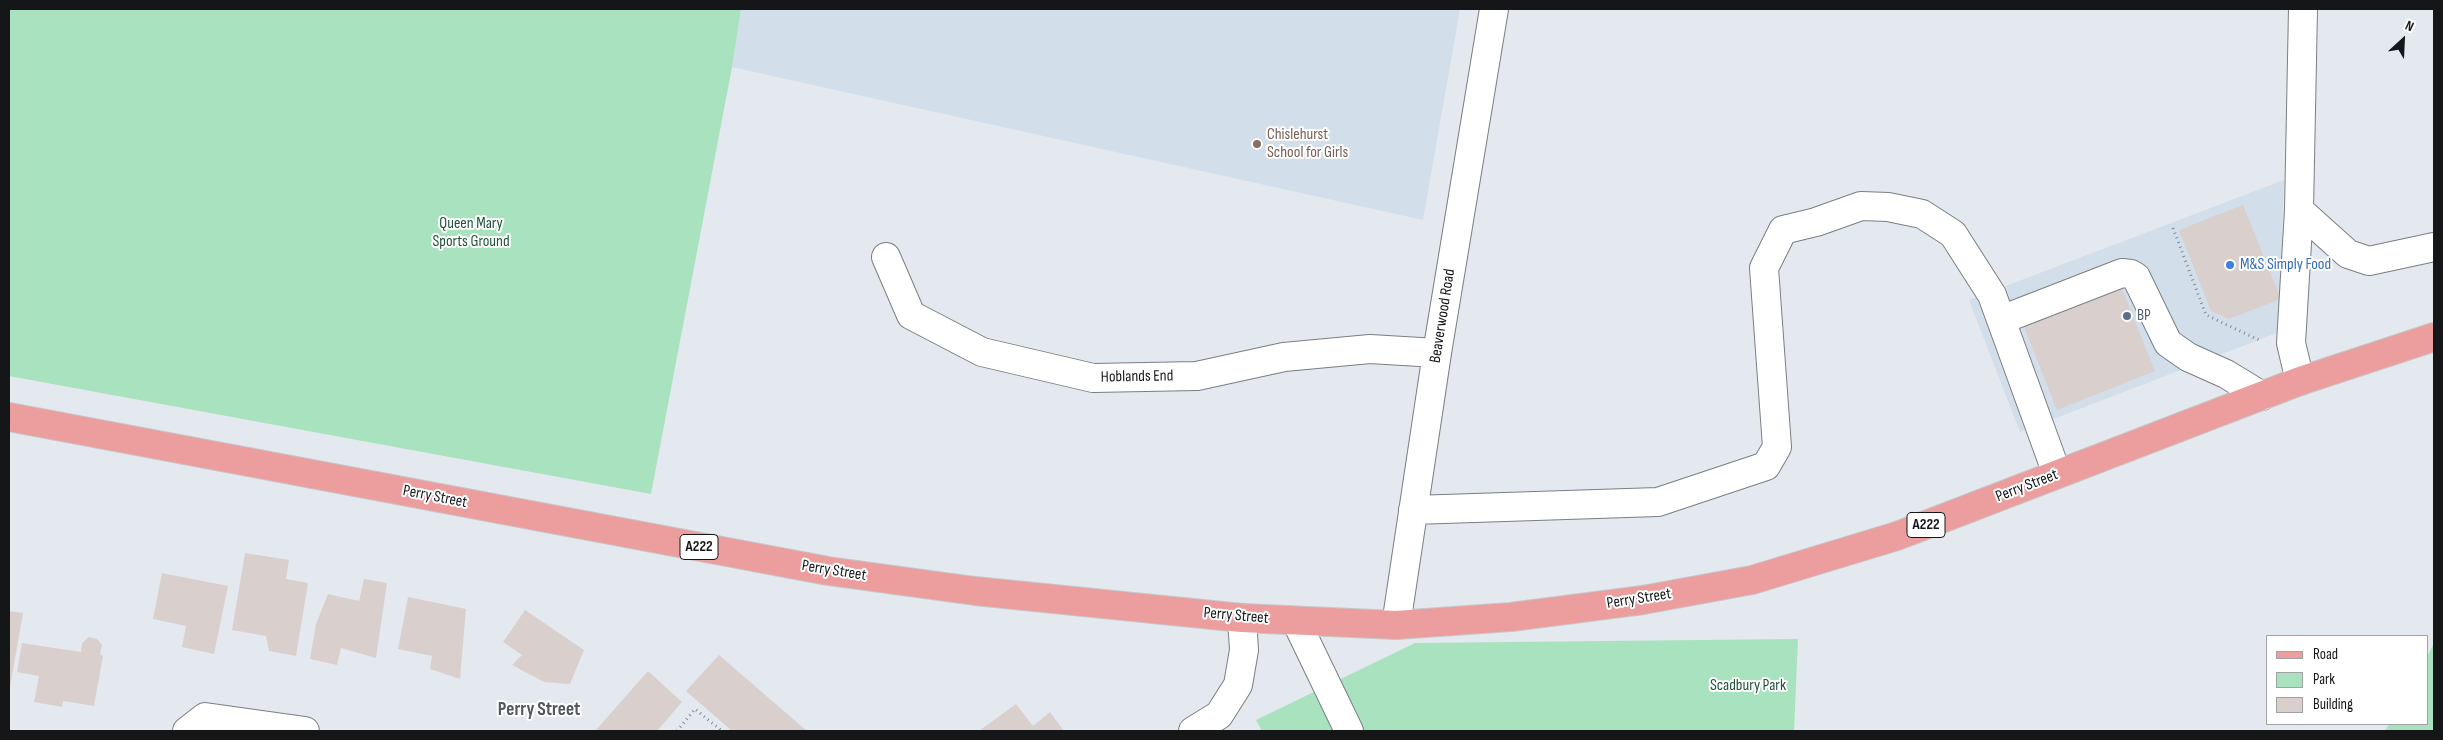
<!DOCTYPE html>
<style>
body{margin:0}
#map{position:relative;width:2443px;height:740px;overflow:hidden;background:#e3e9ef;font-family:"Sofia Sans Condensed",sans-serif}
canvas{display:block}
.frame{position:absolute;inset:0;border:10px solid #141618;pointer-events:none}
.legend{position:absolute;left:2266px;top:635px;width:162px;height:90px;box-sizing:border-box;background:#fff;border:1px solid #a1a2a3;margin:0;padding:6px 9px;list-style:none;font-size:15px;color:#141618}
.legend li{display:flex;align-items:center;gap:10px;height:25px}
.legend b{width:25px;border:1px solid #a1a2a3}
.north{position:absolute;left:2378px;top:15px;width:50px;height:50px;-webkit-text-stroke:4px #fff;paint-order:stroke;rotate:25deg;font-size:14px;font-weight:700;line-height:20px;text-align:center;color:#141618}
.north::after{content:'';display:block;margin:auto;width:18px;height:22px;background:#141618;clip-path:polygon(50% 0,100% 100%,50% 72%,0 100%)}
</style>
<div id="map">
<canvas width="2443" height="740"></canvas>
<div class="frame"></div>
<ul class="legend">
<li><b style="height:6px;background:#ec9e9e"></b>Road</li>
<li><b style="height:14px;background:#a8e2be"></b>Park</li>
<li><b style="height:14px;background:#d9d0ce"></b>Building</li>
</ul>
<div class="north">N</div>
</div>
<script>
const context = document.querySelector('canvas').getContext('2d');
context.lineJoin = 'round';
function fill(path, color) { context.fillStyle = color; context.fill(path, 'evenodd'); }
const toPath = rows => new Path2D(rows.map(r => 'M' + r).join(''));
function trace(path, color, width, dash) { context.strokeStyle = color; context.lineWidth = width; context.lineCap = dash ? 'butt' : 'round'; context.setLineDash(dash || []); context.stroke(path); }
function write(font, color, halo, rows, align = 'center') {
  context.font = font + ' "Sofia Sans Condensed",sans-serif'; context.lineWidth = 4; context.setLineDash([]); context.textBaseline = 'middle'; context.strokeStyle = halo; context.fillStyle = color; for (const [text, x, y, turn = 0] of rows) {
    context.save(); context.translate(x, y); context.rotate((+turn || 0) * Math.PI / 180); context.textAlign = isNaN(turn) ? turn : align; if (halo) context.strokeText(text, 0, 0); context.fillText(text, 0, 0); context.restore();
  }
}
const built = toPath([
 [741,9,1460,9,1423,220,732,67],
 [2284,180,2279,332,2020,432,1969,300]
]);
const green = toPath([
 [9,9,741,9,732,67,651,494,9,376],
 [1798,639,1794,731,1262,731,1256,720,1415,643],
 [2434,643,2434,731,2385,731,2389,724,2427,724,2427,657]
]);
const building = toPath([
 [2243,205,2281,299,2229,319,2211,311,2179,230],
 [2120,284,2155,371,2057,410,2022,322],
 [245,553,289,560,286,579,308,583,296,656,269,651,266,636,232,630],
 [162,573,228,586,214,654,182,647,186,626,153,619],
 [364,579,387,583,376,658,341,648,337,665,310,659,316,624,328,594,359,601],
 [408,597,466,609,460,679,430,669,432,656,398,649],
 [525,610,584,650,570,684,544,682,512,665,522,655,503,642],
 [9,611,23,613,10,687,9,687],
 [89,637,97,639,102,645,100,654,103,656,94,706,63,701,62,707,34,702,39,676,17,672,22,643,81,652,82,643],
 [719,655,807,731,732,731,686,691],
 [648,671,682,702,657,731,595,731],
 [1016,704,1033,726,1050,712,1064,731,979,731]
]);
const path = toPath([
 [2173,228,2206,315,2259,340],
 [677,731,695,709,722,731]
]);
const minor = toPath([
 [2299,210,2348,254,2369,261,2434,247],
 [886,257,911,315,982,352,1093,378,1197,376,1284,357,1370,349,1437,353],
 [2001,320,2122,273,2131,274,2136,277,2168,343,2188,357,2226,374,2262,396],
 [2300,381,2291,343,2299,210,2303,9],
 [1413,510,1658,502,1766,466,1777,447,1764,268,1783,230,1816,222,1861,206,1888,207,1922,214,1953,234,1992,295,2057,474],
 [1296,621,1349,731],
 [1396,625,1437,353,1494,9],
 [187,731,205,717,305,731],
 [1193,731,1219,715,1238,685,1244,650,1242,618]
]);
const major = toPath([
 [9,417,828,571,975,591,1242,618,1396,625,1511,617,1643,600,1752,580,1897,536,2300,381,2434,337]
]);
const markers = [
 [1257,144,5,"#8d6e63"],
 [2230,265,5,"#3f7fe0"],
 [2127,316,5,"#5c6f8a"]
];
const shields = [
 [1926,525,38],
 [699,547,38]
];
const shieldNames = [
 ["A222",1926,525],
 ["A222",699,547]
];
const educationNames = [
 ["Chislehurst",1267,135],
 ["School for Girls",1267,153]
];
const parkNames = [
 ["Queen Mary",471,224],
 ["Sports Ground",471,242],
 ["Scadbury Park",1748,686]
];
const shopNames = [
 ["M&S Simply Food",2240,265]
];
const streetNames = [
 ["Beaverwood Road",1443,316,-81],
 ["Hoblands End",1137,377,-1],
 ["Perry Street",2027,486,-21],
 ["Perry Street",435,497,11],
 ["Perry Street",834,571,9],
 ["Perry Street",1639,599,-9],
 ["Perry Street",1236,616,5]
];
const serviceNames = [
 ["BP",2137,316]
];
const quarterNames = [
 ["Perry Street",539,710]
];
fill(built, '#d2dee9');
fill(green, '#a8e2be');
fill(building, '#d9d0ce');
trace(minor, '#797f84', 30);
trace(major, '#c7c7c8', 30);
trace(path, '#85898e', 3, [1, 4]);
trace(minor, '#fff', 28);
trace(major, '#ec9e9e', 28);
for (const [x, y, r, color] of markers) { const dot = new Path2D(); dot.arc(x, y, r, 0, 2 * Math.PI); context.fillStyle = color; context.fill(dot); trace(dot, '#fff', 2); }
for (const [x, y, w] of shields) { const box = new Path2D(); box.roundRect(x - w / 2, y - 12.5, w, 25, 4); context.fillStyle = '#fff'; context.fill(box); trace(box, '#141618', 1); }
write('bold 15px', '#141618', null, shieldNames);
write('16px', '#785e54', '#fff', educationNames, 'left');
write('16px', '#205438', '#fff', parkNames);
write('16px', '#366cbe', '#fff', shopNames, 'left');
write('16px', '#141618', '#fff', streetNames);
write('16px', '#4e5e75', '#fff', serviceNames, 'left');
write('bold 19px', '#53585d', '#fff', quarterNames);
</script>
